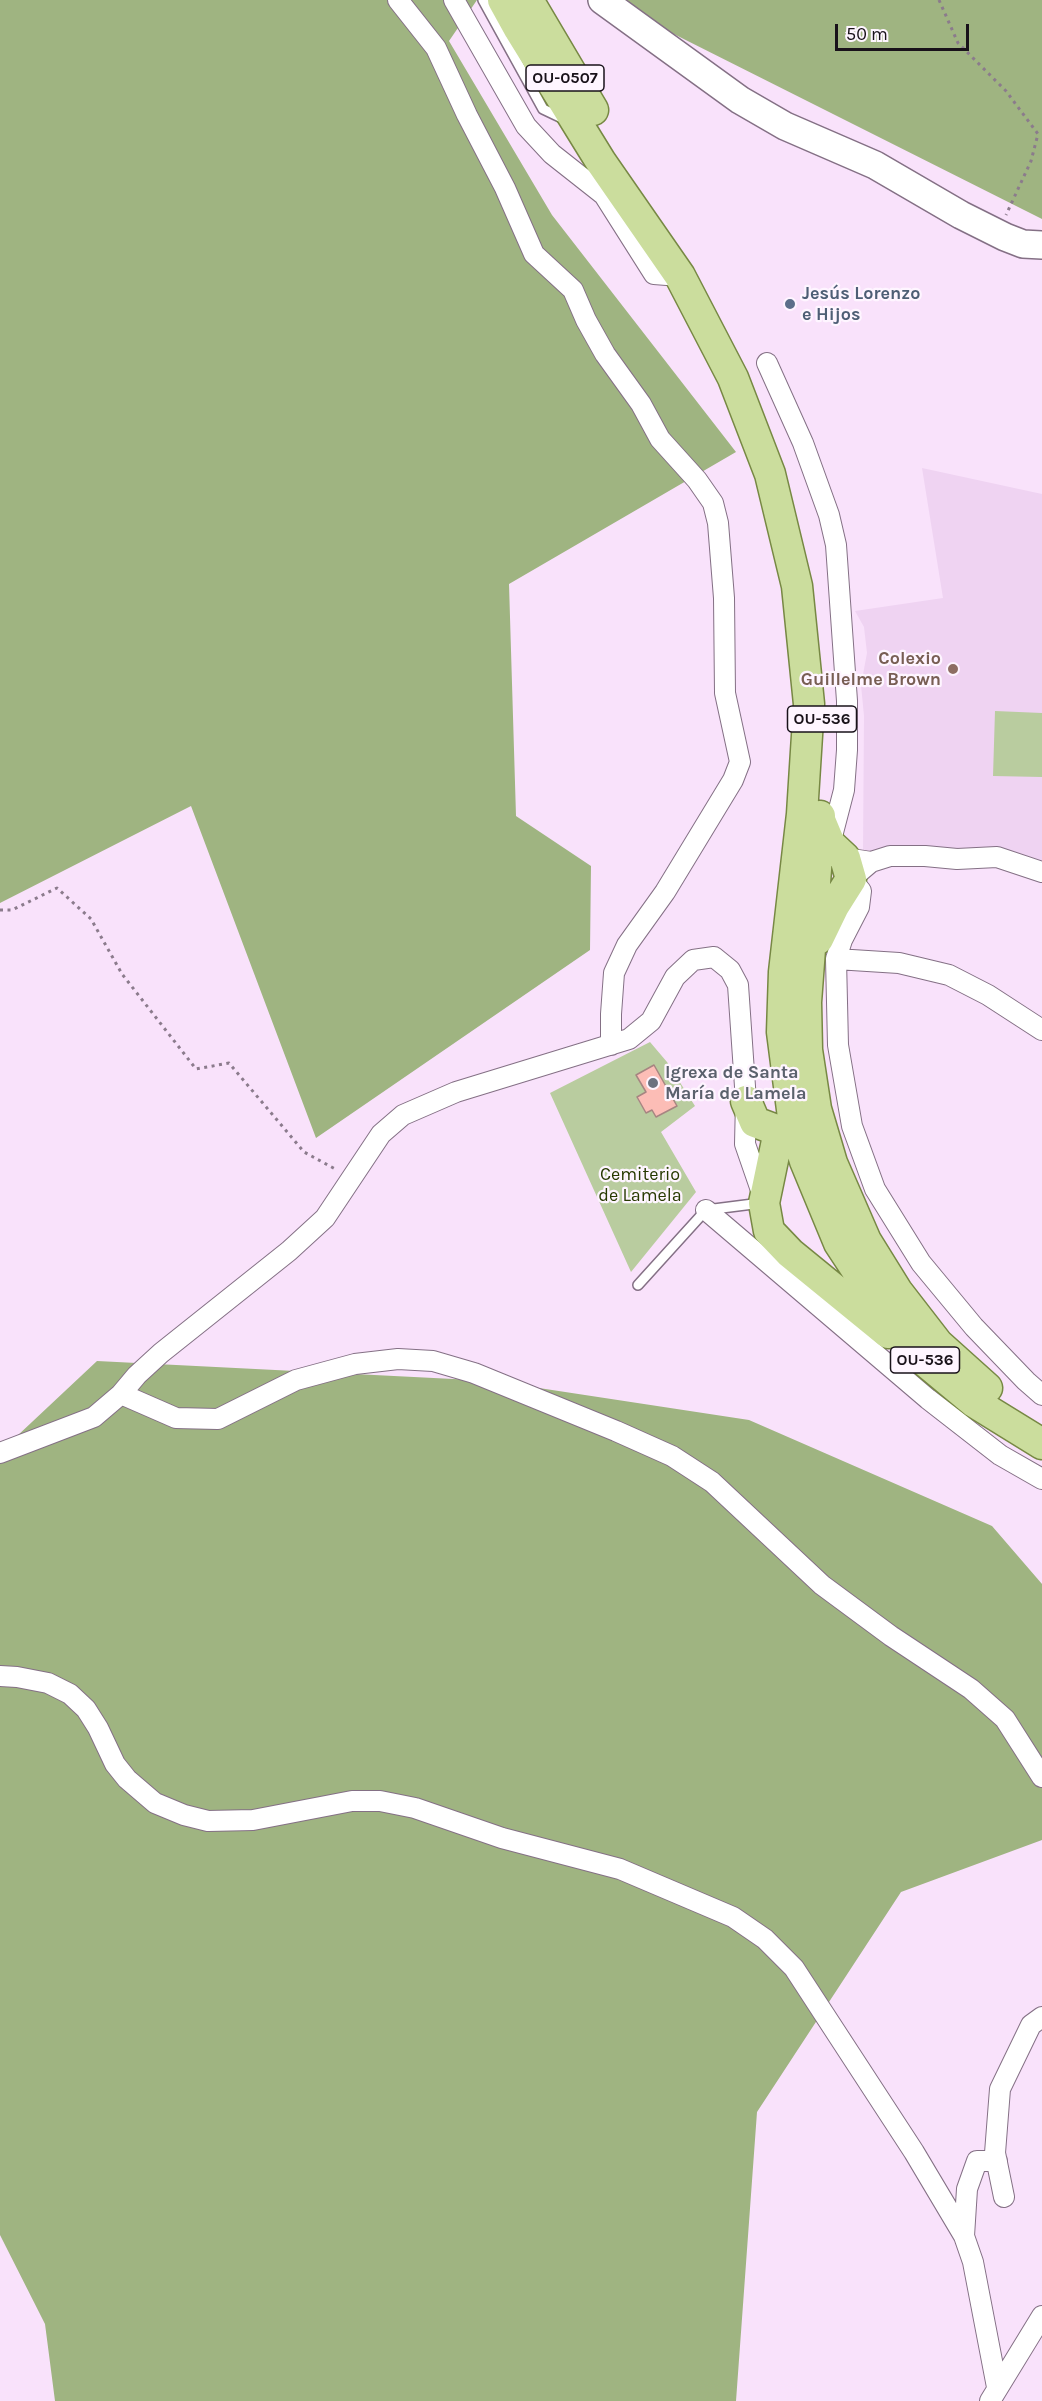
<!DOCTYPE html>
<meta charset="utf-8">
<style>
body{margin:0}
#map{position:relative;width:1042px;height:2401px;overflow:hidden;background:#f9e2fb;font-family:Karla,sans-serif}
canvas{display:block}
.scale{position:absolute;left:835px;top:24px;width:134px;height:27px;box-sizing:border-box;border:3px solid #19121a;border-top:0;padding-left:8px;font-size:18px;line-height:21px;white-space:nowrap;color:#19121a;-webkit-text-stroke:4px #fef5ff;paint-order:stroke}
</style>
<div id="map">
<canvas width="1042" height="2401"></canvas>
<div class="scale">50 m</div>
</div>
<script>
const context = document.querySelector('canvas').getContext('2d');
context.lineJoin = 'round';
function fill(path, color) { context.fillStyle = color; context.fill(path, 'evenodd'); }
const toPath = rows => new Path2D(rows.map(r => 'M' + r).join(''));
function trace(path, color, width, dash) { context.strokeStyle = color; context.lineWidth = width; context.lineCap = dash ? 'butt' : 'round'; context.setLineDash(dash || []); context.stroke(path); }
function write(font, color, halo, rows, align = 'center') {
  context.font = font + ' Karla,sans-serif'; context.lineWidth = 4.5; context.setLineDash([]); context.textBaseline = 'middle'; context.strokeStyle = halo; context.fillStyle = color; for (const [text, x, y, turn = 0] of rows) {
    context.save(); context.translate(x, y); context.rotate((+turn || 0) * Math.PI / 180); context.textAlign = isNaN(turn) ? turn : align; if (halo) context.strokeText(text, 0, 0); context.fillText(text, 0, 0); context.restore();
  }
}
const built = toPath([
 [922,468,1042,494,1042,882,1035,880,995,856,863,851,864,716,861,685,867,653,864,627,855,611,943,598]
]);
const green = toPath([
 [995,711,1042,713,1042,777,993,776],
 [650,1042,667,1062,695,1106,661,1132,696,1192,631,1272,550,1093],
 [654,1065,677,1106,657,1117,652,1110,646,1113,637,1098,646,1092,636,1075]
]);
const forest = toPath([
 [0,0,477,0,449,41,552,215,736,452,509,584,516,816,591,866,590,950,316,1138,191,806,0,903],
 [618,0,1042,0,1042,219,622,8],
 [97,1361,493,1381,749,1420,992,1526,1042,1584,1042,1840,901,1892,757,2112,736,2401,55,2401,45,2324,0,2235,0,1452]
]);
const building = toPath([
 [654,1065,677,1106,656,1117,652,1110,646,1113,637,1097,646,1092,636,1075,654,1065]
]);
const path = toPath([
 [939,0,958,43,1006,91,1038,134,1031,161,1006,215],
 [0,910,12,910,57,888,91,919,122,974,196,1069,229,1063,304,1152,337,1170]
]);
const lane = toPath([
 [483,0,543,109,564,119],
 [638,1285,706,1210,761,1203]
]);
const street = toPath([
 [398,0,436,48,467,115,505,188,534,254,573,290,586,320,605,354,641,404,660,439,697,480,713,503,718,523,724,598,725,693,740,762,733,780,665,892,627,945,614,973,611,1014,611,1045],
 [454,0,526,126,552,154,604,195,654,274,680,276],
 [767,363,803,443,829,515,836,545,847,701,847,750,844,790,830,844],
 [845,858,871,862,851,879,861,891,859,907,842,940,836,959,838,1045,852,1126,875,1189,921,1263,974,1327,1026,1381,1042,1395],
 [871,862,890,856,925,856,957,859,997,857,1042,872],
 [836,959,899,963,949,975,988,995,1042,1030],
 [706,1210,928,1399,1000,1455,1042,1479],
 [121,1394,176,1418,218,1419,296,1380,355,1364,398,1359,433,1361,474,1373,616,1431,672,1456,712,1482,822,1585,891,1636,971,1689,1005,1719,1042,1777],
 [0,1453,94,1417,121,1394,137,1375,161,1353,289,1251,325,1218,381,1134,403,1115,456,1092,629,1039,651,1021,675,977,693,960,714,957,730,970,738,985,746,1101,745,1144,763,1196],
 [0,1676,17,1677,48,1683,70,1694,86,1709,98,1728,115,1764,127,1779,155,1803,184,1815,208,1821,253,1820,352,1801,380,1801,415,1808,502,1838,620,1869,733,1917,765,1939,794,1968,914,2152,964,2236,973,2262,997,2387],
 [1004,2197,995,2153,1000,2089,1031,2025,1042,2017],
 [964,2236,967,2189,977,2161,997,2161],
 [990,2401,1042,2316]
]);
const secondary = toPath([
 [602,0,740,100,785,126,875,165,961,215,1005,237,1023,244,1042,245]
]);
const primary = toPath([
 [503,0,519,29,601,162,680,276,733,378,770,474,797,586,809,704,802,814,784,972,782,1032,794,1125,805,1161,839,1243,881,1307,927,1363,974,1402,1042,1444],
 [528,0,593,110],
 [820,816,806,1002,807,1050,816,1109,832,1163,866,1241,897,1291,938,1344,987,1388],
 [818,939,834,906,851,879,845,858,830,844,820,820],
 [746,1101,755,1122,779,1131,798,1124],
 [779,1131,764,1203,769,1231,790,1253,888,1333]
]);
const markers = [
 [790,304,6,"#5c6f8a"],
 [953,669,6,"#8d6e63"],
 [653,1083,6,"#6b7280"]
];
const shields = [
 [565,78,78],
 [822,719,69],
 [925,1360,69]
];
const shieldNames = [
 ["OU-0507",565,78],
 ["OU-536",822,719],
 ["OU-536",925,1360]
];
const serviceNames = [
 ["Jesús Lorenzo",802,294],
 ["e Hijos",802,315]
];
const educationNames = [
 ["Colexio",941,659],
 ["Guillelme Brown",941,680]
];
const worshipNames = [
 ["Igrexa de Santa",665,1073],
 ["María de Lamela",665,1094]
];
const parkNames = [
 ["Cemiterio",640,1175],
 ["de Lamela",640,1196]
];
fill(built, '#efd3f2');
fill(green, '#b9cc9f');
fill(forest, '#9fb481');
fill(building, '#fcbdb6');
trace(building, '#a68581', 1.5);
trace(lane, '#847085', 12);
trace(street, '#847085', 22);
trace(secondary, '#847085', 30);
trace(primary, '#784', 33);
trace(path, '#8b7b8c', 3, [3, 4.5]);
trace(lane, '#fff', 9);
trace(street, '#fff', 20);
trace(secondary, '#fff', 27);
trace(primary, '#cbdd9d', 30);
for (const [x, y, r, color] of markers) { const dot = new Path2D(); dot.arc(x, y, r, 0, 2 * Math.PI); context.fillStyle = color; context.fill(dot); trace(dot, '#fef5ff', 2); }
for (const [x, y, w] of shields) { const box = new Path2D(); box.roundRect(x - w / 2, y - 13, w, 26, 4.5); context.fillStyle = '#fef5ff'; context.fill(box); trace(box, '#19121a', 1.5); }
write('bold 16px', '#19121a', null, shieldNames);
write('bold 18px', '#4e5e75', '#fef5ff', serviceNames, 'left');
write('bold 18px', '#785e54', '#fef5ff', educationNames, 'right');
write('bold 18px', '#5b616d', '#fef5ff', worshipNames, 'left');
write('18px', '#273900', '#fef5ff', parkNames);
</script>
